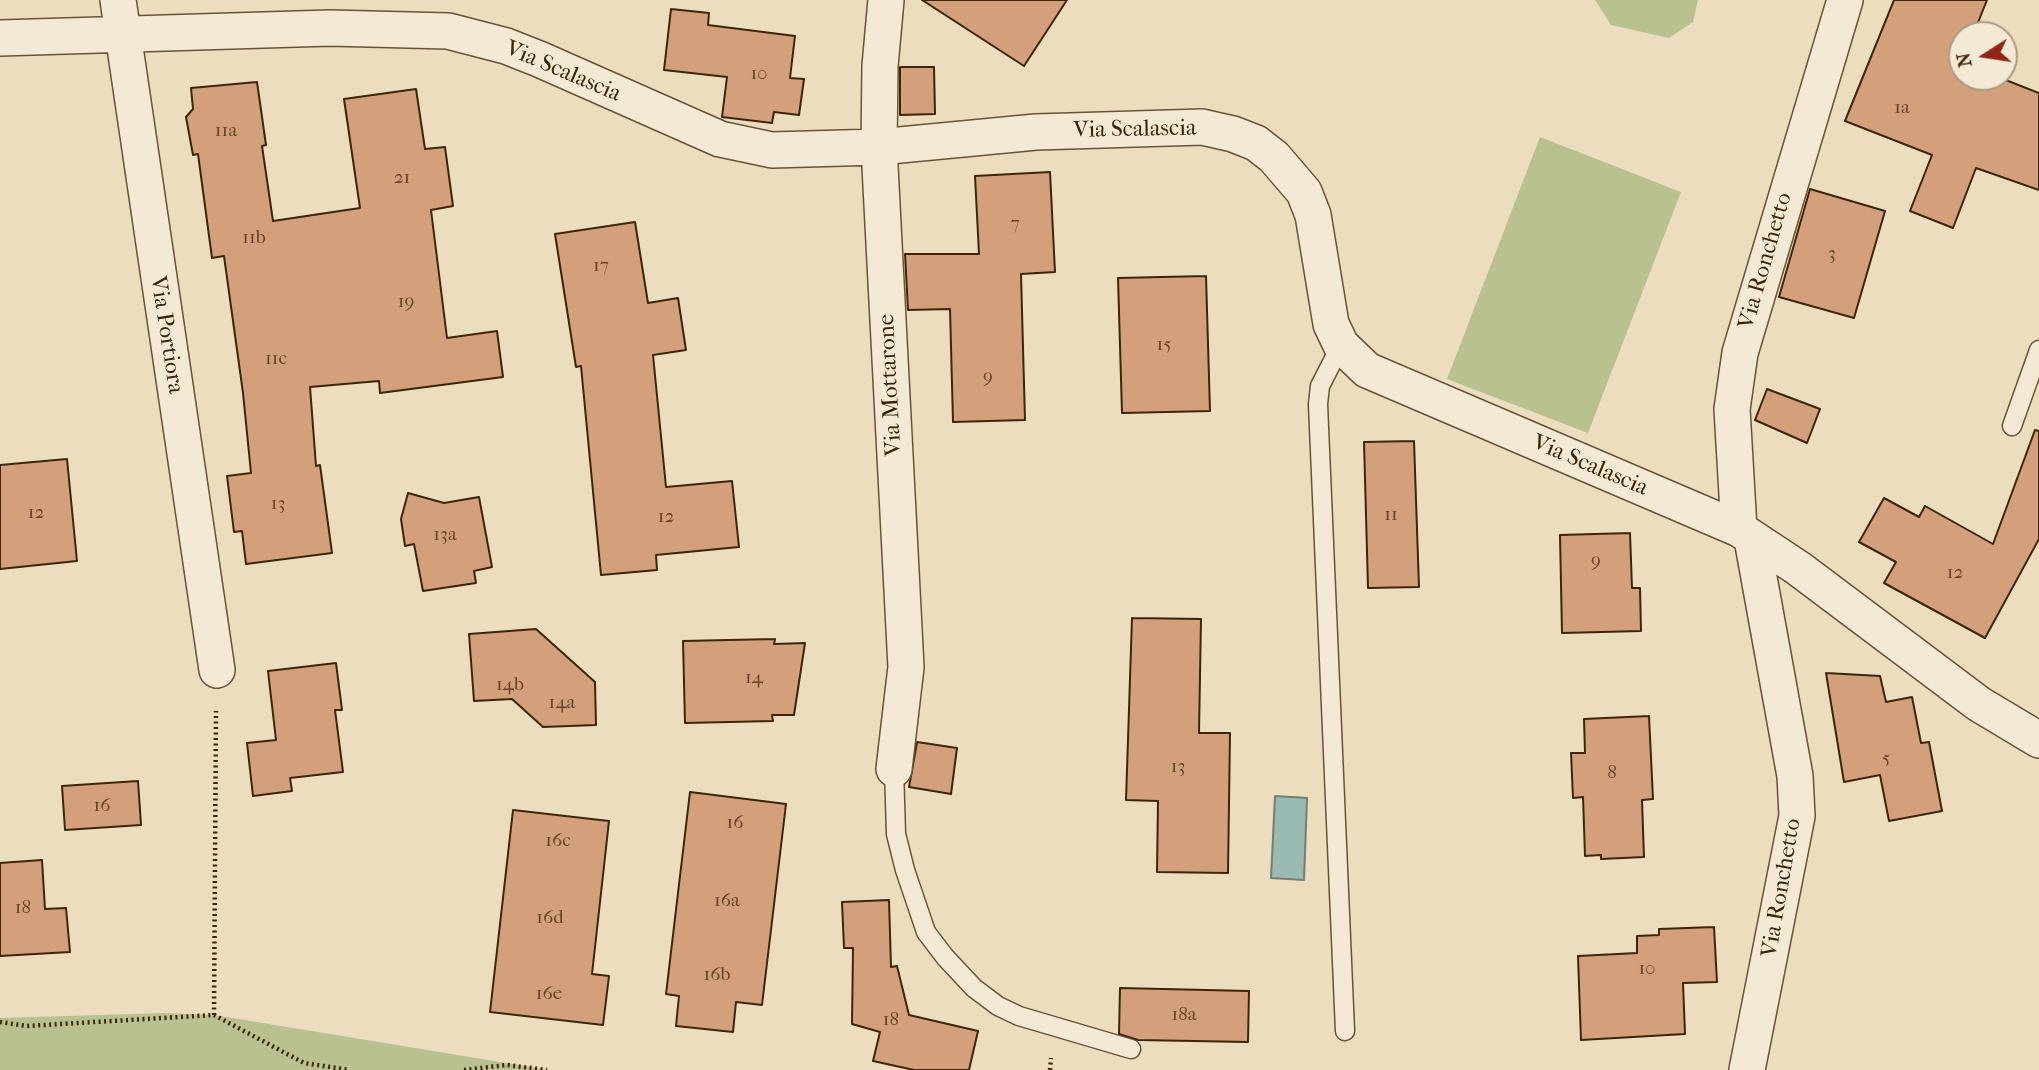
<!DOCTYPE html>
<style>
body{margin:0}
#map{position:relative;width:2039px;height:1070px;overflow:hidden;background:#edddbf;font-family:"IM FELL French Canon",serif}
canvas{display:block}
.north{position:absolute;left:1948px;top:21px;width:70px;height:70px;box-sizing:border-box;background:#f3e9d5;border:2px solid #aa9b83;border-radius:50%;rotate:258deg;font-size:19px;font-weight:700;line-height:28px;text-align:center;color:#3c2508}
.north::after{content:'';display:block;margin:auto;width:24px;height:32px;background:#8f2418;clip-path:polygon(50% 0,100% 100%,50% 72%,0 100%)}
</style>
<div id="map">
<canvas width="2039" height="1070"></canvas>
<div class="north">N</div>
</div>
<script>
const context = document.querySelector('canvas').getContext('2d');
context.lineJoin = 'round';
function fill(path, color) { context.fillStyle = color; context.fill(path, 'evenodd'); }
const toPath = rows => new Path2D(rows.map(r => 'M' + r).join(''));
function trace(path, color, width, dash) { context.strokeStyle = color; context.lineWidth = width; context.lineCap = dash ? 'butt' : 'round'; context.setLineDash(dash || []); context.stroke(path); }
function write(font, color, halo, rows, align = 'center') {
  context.font = font + ' "IM FELL French Canon",serif'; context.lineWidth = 5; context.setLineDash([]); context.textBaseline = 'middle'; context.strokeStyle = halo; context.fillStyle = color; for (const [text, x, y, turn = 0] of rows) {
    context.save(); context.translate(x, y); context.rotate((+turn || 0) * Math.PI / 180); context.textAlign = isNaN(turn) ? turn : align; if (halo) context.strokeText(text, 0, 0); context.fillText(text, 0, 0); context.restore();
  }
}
const green = toPath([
 [1595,0,1698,0,1693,22,1669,38,1611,25],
 [1540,137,1681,192,1588,433,1447,379],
 [164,1013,214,1015,549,1070,0,1070,0,1018]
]);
const water = toPath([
 [1275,796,1307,798,1304,880,1271,878,1275,796]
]);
const building = toPath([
 [922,0,1067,0,1024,66,922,0],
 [1894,0,1987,0,1973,35,1962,35,1962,77,1998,77,2039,93,2039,190,1976,168,1953,228,1910,211,1932,155,1845,121,1894,0],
 [671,9,709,13,708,25,795,36,790,78,804,79,799,115,774,112,772,123,722,117,727,77,664,70,671,9],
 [900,67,934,67,935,114,900,115,900,67],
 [257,82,266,145,262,146,273,221,360,208,344,99,416,89,425,149,445,147,453,206,431,210,447,338,497,331,503,377,380,393,379,381,310,387,316,466,320,465,332,553,246,564,242,531,234,532,227,476,251,473,243,393,224,256,212,258,198,154,193,155,186,117,193,109,191,88,257,82],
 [1050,172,1055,272,1021,274,1025,420,953,422,950,309,908,310,905,254,979,254,975,176,1050,172],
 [1810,189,1885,211,1854,318,1779,297,1810,189],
 [635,222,648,303,678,298,686,350,653,355,666,487,732,481,739,547,656,555,657,570,601,575,581,366,576,367,555,234,635,222],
 [1206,276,1210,411,1122,413,1118,278,1206,276],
 [1767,389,1820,409,1807,443,1755,420,1767,389],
 [2035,430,2039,431,2039,539,1985,638,1884,583,1896,562,1859,542,1884,498,1919,517,1925,506,1993,544,2035,430],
 [1414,441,1419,587,1368,588,1364,442,1414,441],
 [67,459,77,561,0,569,0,465,67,459],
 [408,493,444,503,479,497,492,567,474,571,476,583,423,591,414,544,405,546,401,519,408,493],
 [1630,533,1632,588,1640,588,1641,631,1562,633,1560,535,1630,533],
 [1132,618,1201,619,1199,733,1230,733,1228,873,1157,872,1158,801,1126,800,1132,618],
 [536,629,595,682,596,725,543,727,512,699,474,701,469,634,536,629],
 [775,639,774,644,805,643,794,715,772,715,773,721,685,723,683,641,775,639],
 [336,663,342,710,335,710,343,772,290,778,292,791,253,796,247,743,276,740,268,671,336,663],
 [1826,673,1880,676,1886,702,1912,697,1921,743,1929,742,1942,811,1889,821,1880,775,1844,782,1826,673],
 [1649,716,1653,799,1642,800,1644,857,1601,859,1601,855,1585,856,1583,797,1573,798,1571,753,1585,753,1584,719,1649,716],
 [917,742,957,748,951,794,909,787,917,742],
 [138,781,141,825,65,830,62,786,138,781],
 [690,792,786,804,762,1005,736,1002,733,1032,676,1026,679,996,666,994,690,792],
 [513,810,609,821,592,974,609,976,603,1025,490,1012,513,810],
 [42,860,45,909,66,908,70,952,0,956,0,863,42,860],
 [889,900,891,967,897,966,909,1015,978,1031,969,1070,914,1070,873,1061,880,1032,852,1024,853,948,844,948,842,902,889,900],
 [1714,927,1717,982,1683,983,1685,1034,1581,1040,1578,956,1637,953,1637,936,1659,935,1659,929,1714,927],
 [1120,988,1249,991,1248,1042,1138,1040,1119,1034,1120,988]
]);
const path = toPath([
 [214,1015,216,711],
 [0,1022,27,1026,214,1015,304,1063,349,1070],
 [464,1070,507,1065,547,1070],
 [1050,1070,1051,1058]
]);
const service = toPath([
 [1341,345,1320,386,1318,404,1345,1031],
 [2012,426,2039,350],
 [894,769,896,834,905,870,926,932,945,957,974,988,998,1006,1019,1016,1131,1049]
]);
const minor = toPath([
 [118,0,217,670],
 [886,0,880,66,879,147,906,667,894,769],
 [0,38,330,28,448,31,506,46,539,59,720,139,772,150,879,147,1036,132,1202,127,1233,134,1256,143,1274,157,1304,192,1313,215,1331,324,1341,345,1367,370,1739,529,1798,568,1979,704,2039,740],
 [1739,529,1732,409,1740,353,1845,0],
 [1747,1070,1797,816,1795,776,1752,539]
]);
const numberNames = [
 ["10",759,74],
 ["1a",1902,108],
 ["11a",226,131],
 ["21",402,178],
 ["7",1015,224],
 ["11b",254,238],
 ["3",1832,254],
 ["17",601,266],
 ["19",406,302],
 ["15",1164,345],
 ["11c",276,359],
 ["9",988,377],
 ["13",278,504],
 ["12",36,513],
 ["11",1391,515],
 ["12",666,517],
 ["13a",445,535],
 ["9",1596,561],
 ["12",1955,573],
 ["14",754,678],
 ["14b",510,685],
 ["14a",562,703],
 ["5",1886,759],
 ["13",1178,767],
 ["8",1612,773],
 ["16",102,806],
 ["16",735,823],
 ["16c",558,841],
 ["16a",727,901],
 ["18",23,908],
 ["16d",550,918],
 ["10",1647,969],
 ["16b",717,975],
 ["16e",549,994],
 ["18a",1184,1015],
 ["18",891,1020]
];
const streetNames = [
 ["Via Scalascia",563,72,23],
 ["Via Scalascia",1135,130,-1],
 ["Via Ronchetto",1766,261,-74],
 ["Via Portiora",166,335,81],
 ["Via Mottarone",891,385,-93],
 ["Via Scalascia",1590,466,23],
 ["Via Ronchetto",1782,888,-80]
];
fill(green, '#b9c191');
fill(water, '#99bbb4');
trace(water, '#747f6f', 2);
fill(building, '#d4a07c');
trace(building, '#3c2508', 2);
trace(service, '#685336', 21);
trace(minor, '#685336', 38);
trace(path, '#3c2508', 4.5, [2, 3.5]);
trace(service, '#f3e9d5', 18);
trace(minor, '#f3e9d5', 35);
write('19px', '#624425', null, numberNames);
write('23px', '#3c2508', '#f3e9d5', streetNames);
</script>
